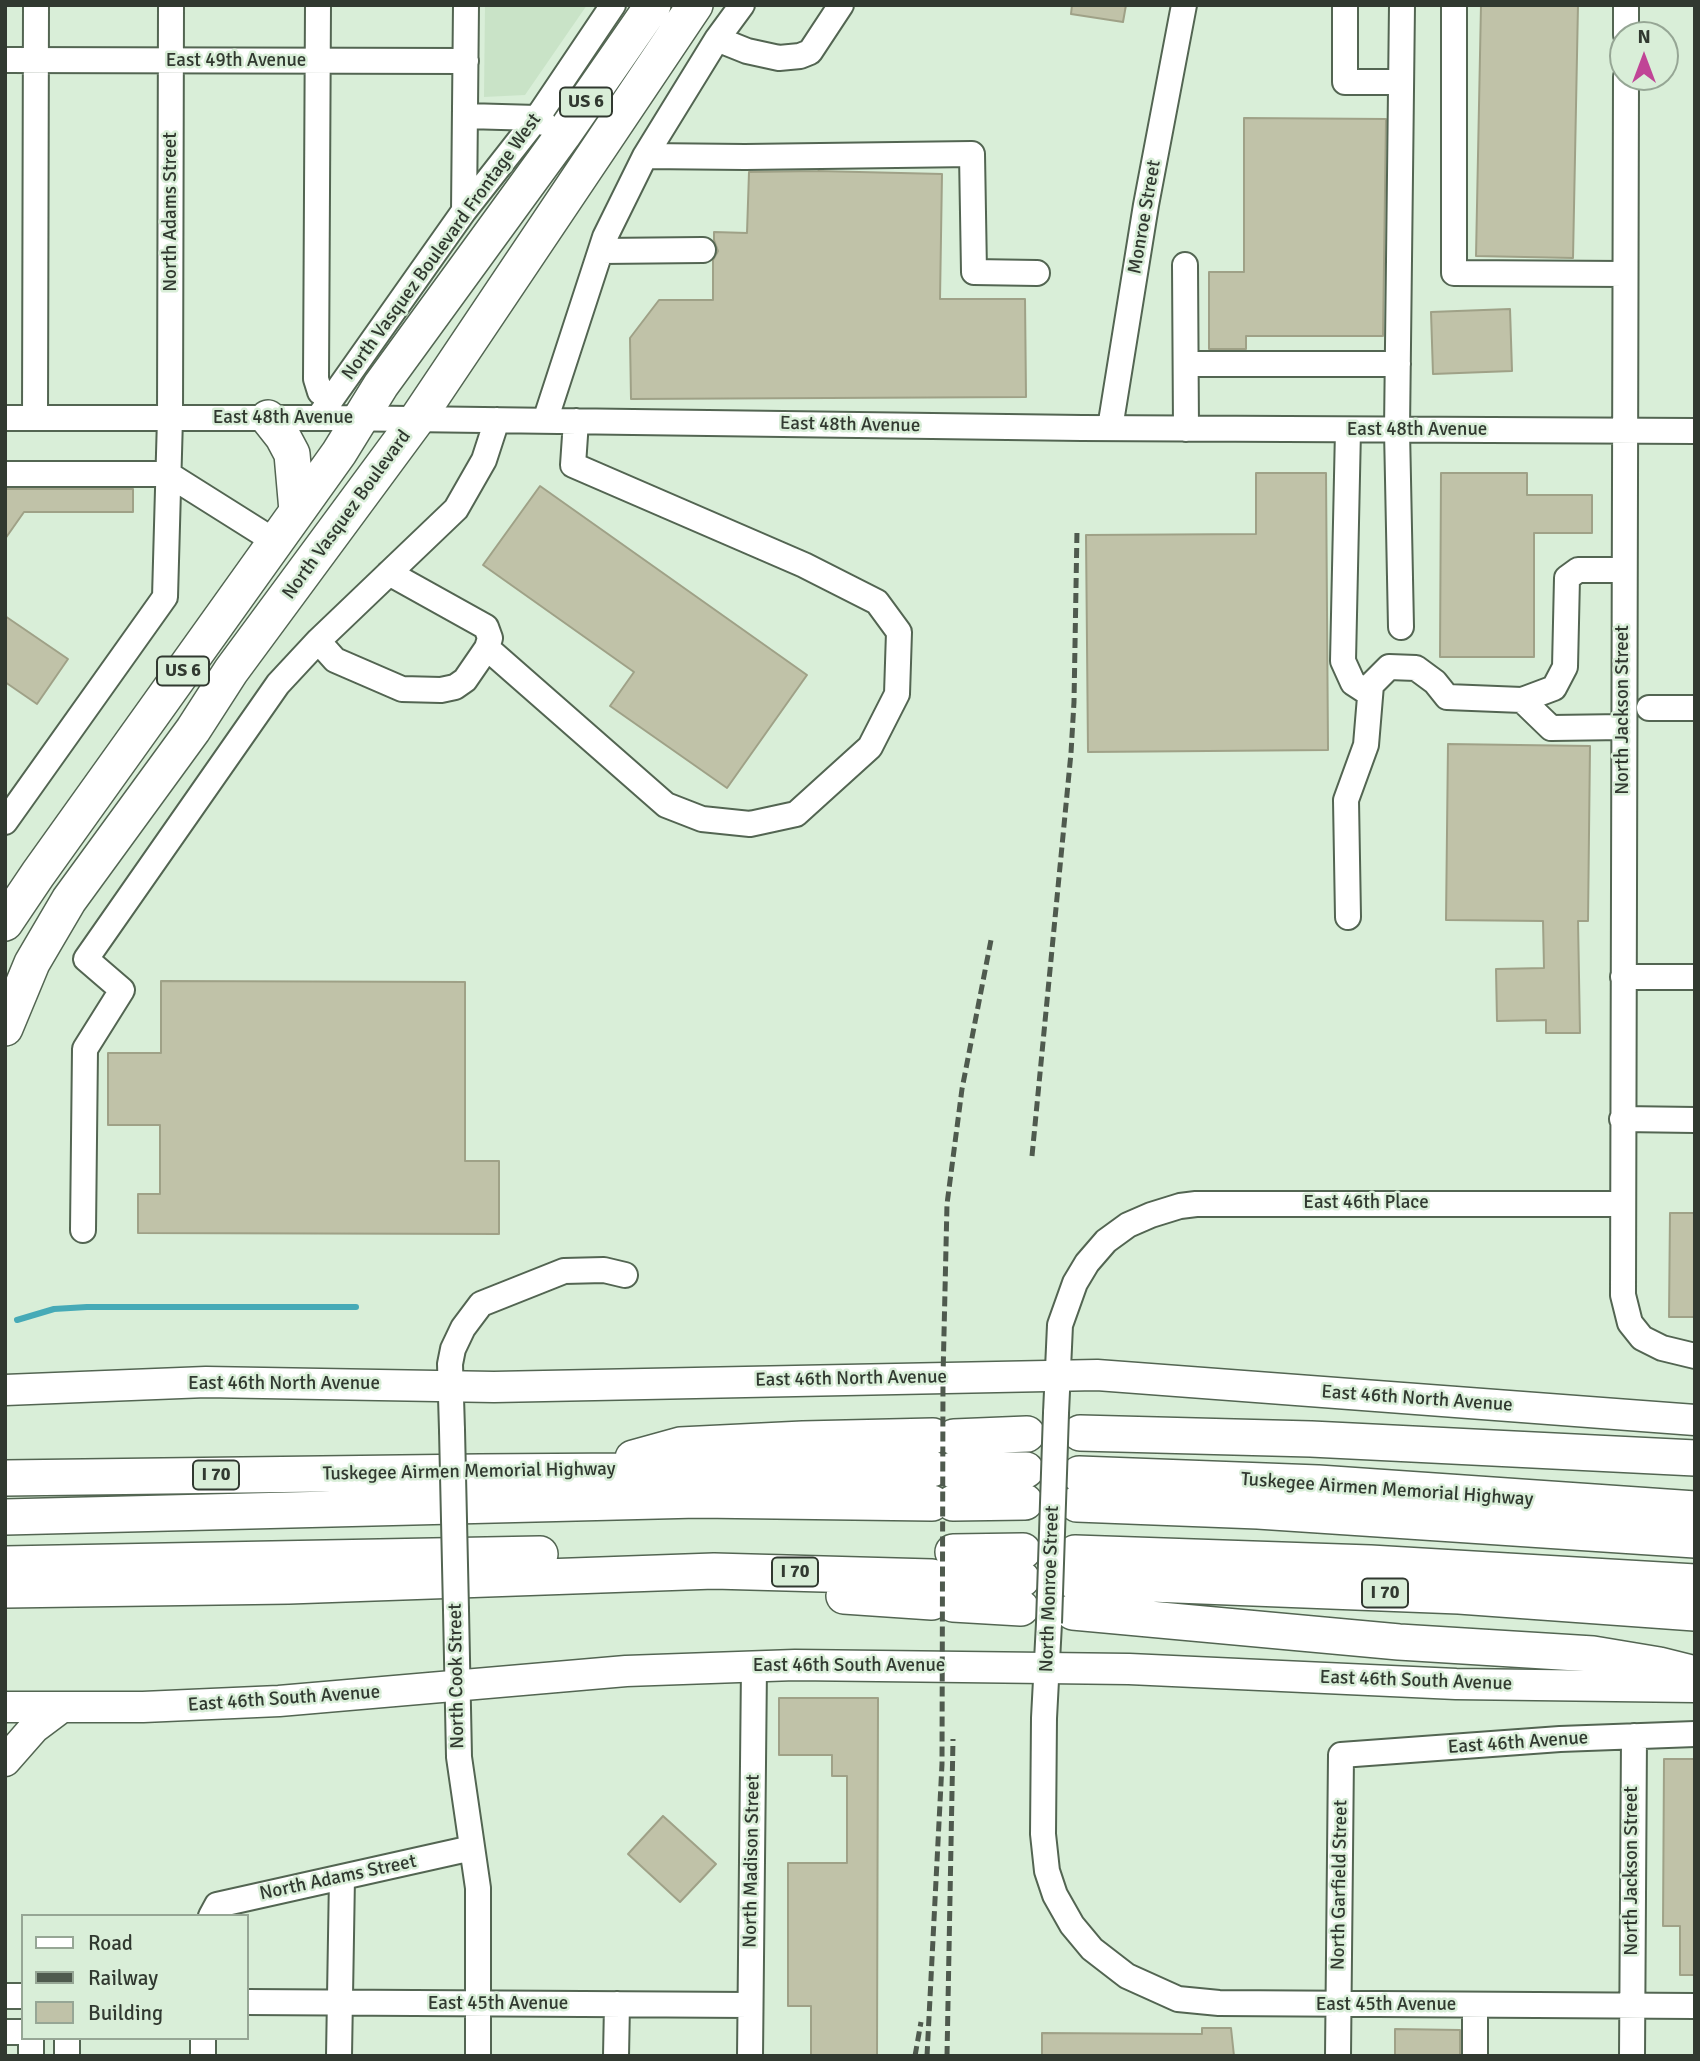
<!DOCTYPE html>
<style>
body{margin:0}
#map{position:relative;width:1700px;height:2061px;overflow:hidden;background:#d9eed8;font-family:Signika,sans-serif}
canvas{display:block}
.frame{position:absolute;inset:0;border:7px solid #313930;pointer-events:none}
.legend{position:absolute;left:21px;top:1914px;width:228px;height:126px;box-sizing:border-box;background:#d9eed8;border:2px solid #96a695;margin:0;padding:9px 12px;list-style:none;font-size:21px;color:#313930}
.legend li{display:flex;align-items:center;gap:14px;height:35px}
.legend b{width:35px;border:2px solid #96a695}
.north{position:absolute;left:1609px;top:21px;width:70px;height:70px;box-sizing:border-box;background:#d9eed8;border:2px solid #96a695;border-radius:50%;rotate:0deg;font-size:19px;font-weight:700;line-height:28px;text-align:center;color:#313930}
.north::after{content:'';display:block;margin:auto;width:24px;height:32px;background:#c04596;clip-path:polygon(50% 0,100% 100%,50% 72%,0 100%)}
</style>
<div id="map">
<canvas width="1700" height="2061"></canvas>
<div class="frame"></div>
<ul class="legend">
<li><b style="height:9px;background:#fff"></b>Road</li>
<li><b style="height:9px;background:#4f5a4e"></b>Railway</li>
<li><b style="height:19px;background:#c0c2a8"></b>Building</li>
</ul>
<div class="north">N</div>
</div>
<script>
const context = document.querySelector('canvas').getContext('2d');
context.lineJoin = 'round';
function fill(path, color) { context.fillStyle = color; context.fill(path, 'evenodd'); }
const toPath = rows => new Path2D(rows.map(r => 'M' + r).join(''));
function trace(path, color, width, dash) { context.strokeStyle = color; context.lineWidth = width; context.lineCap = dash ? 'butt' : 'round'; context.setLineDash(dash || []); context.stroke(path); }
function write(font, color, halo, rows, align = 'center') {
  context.font = font + ' Signika,sans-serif'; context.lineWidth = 5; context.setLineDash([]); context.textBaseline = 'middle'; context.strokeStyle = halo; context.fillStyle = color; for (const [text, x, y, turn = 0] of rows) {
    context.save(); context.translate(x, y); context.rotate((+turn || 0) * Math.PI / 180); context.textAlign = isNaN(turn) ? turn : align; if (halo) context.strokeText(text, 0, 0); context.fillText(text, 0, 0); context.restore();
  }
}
const built = toPath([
 [485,5,587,5,525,95,484,97]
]);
const stream = toPath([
 [17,1320,54,1309,87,1307,356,1307]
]);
const building = toPath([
 [1072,5,1126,5,1123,22,1071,14,1072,5],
 [1481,5,1578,5,1573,258,1476,256,1481,5],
 [1244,118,1386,119,1383,336,1246,336,1246,349,1209,349,1209,272,1244,272,1244,118],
 [818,171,942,174,940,299,1025,299,1026,397,631,399,630,338,659,300,713,300,713,260,718,251,714,240,714,232,747,233,749,172,818,171],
 [1510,309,1512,371,1433,374,1431,312,1510,309],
 [1256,473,1326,473,1328,750,1088,752,1086,535,1256,534,1256,473],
 [1441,473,1527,473,1527,495,1592,495,1592,533,1534,533,1534,657,1440,657,1441,473],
 [540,486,807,675,727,788,610,706,634,672,483,565,540,486],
 [5,489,133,489,133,512,24,512,5,539,5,489],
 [5,616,68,659,37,704,5,682,5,616],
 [1448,744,1590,746,1588,921,1578,921,1580,1033,1546,1033,1546,1020,1497,1021,1496,969,1544,968,1543,921,1446,920,1448,744],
 [161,981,465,982,465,1161,499,1161,499,1234,138,1233,138,1194,160,1194,160,1125,108,1125,108,1053,161,1053,161,981],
 [1670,1213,1695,1213,1695,1317,1669,1317,1670,1213],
 [779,1698,878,1698,877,2056,811,2056,811,2006,788,2006,788,1863,847,1863,847,1776,832,1776,832,1755,779,1755,779,1698],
 [1664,1759,1695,1759,1695,1975,1680,1975,1680,1926,1663,1926,1664,1759],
 [663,1816,716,1864,680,1902,628,1854,663,1816],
 [1202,2028,1231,2028,1234,2056,1042,2056,1042,2033,1202,2034,1202,2028],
 [1395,2029,1460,2030,1460,2056,1395,2056,1395,2029]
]);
const minor = toPath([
 [318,5,316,379,320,392,333,395],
 [1345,5,1345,82,1401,82],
 [1454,5,1454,273,1625,274],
 [1626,35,1626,5],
 [717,39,747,51,779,58,800,56,810,52,841,5],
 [5,60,466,61],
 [1626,77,1623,1295,1630,1323,1642,1338,1662,1348,1695,1356],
 [466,116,537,118,544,123],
 [645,156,745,157,972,154,974,272,1037,273],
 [464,211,466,5],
 [601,251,703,250],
 [1185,265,1186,429],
 [1186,364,1398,364],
 [5,418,334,418,1082,428,1695,431],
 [35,418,36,5],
 [318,418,464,211,537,118,613,5],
 [545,421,605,237,645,156,717,39,742,5],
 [1110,428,1146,205,1184,5],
 [1348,430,1343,661,1353,683,1370,694],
 [5,474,168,474,276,542],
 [1401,627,1397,430,1402,5],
 [318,641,335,660,402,689,441,690,455,687,465,680,487,648,490,638,486,627,389,573],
 [487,648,666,805,702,819,750,824,796,814,870,747,897,694,899,632,877,602,804,565,573,465,576,421],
 [1522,700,1551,728,1624,727],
 [1649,708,1695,708],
 [5,822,165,597,170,418,171,5],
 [1348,917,1346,800,1366,745,1371,685,1389,667,1416,668,1435,682,1447,697,1522,700,1554,688,1565,667,1567,578,1578,570,1624,570],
 [1623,977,1695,977],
 [1622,1119,1695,1120],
 [83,1230,85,1049,122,990,86,959,278,684,318,641,456,509,484,460,497,420],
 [1056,1413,1060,1325,1075,1283,1087,1263,1106,1241,1128,1225,1151,1215,1180,1206,1196,1204,1622,1204],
 [452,1430,450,1364,453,1349,463,1328,481,1304,564,1271,604,1270,625,1275],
 [456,1610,459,1757,478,1888,478,2056],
 [1049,1623,1044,1718,1043,1834,1047,1871,1055,1895,1072,1925,1092,1949,1127,1976,1178,1999,1219,2003,1695,2006],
 [211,1916,217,1905,472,1848],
 [5,1996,23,1996],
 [247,2002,750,2005],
 [1475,2006,1475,2056],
 [5,2032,23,2032],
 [31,2038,31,2056],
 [203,2038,203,2056],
 [67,2056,67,2038],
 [339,2056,342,1877],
 [616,2056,617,2004],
 [750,2056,754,1666],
 [1338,2056,1341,1755,1560,1739,1695,1734],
 [1632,2056,1634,1736]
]);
const major = toPath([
 [5,1390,206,1382,494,1387,1097,1375,1695,1420],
 [5,1707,143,1707,279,1701,626,1671,795,1665,1129,1669,1456,1684,1695,1687],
 [5,1761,34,1728,62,1707]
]);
const highway = toPath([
 [268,418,283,437,292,454,297,511],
 [5,923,38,874,339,453,381,385,563,135,653,5],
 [5,1028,32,963,69,900,193,730,231,671,417,419,695,5],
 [1080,1433,1311,1439,1695,1458],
 [954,1437,1027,1434],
 [633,1458,680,1445,803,1439,933,1436],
 [953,1470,1026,1470],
 [1079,1474,1318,1483,1695,1509],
 [5,1478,480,1472,932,1469],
 [953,1503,1025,1502],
 [1077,1504,1258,1511,1695,1540],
 [5,1517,698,1500,932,1503],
 [953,1552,1023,1551],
 [1075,1553,1370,1563,1695,1582],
 [5,1564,540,1554],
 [953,1577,1022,1579],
 [1074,1581,1459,1596,1695,1613],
 [5,1590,289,1586,714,1571,932,1577],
 [844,1596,932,1602],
 [953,1604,1021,1608],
 [1073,1612,1399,1642,1593,1654,1659,1665,1695,1674]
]);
const rail = toPath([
 [1032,1156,1071,753,1074,702,1077,530],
 [915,2056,921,2022],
 [927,2056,942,1764,943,1377,947,1204,962,1089,991,940],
 [947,2056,953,1739]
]);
const minorBridge = toPath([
 [452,1430,456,1610],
 [1049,1623,1056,1413]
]);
const shields = [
 [586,102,52],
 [183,671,52],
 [216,1475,46],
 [795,1572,46],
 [1385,1593,46]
];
const shieldNames = [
 ["US 6",586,102],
 ["US 6",183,671],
 ["I 70",216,1475],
 ["I 70",795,1572],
 ["I 70",1385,1593]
];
const streetNames = [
 ["East 49th Avenue",236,61],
 ["North Adams Street",171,212,-90],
 ["Monroe Street",1145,217,-80],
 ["North Vasquez Boulevard Frontage West",442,247,-54],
 ["East 48th Avenue",283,418],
 ["East 48th Avenue",850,425,1],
 ["East 48th Avenue",1417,430],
 ["North Vasquez Boulevard",347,515,-54],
 ["North Jackson Street",1623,710,-90],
 ["East 46th Place",1366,1203],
 ["East 46th North Avenue",851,1379,-1],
 ["East 46th North Avenue",284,1384],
 ["East 46th North Avenue",1417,1399,4],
 ["Tuskegee Airmen Memorial Highway",469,1472,-1],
 ["Tuskegee Airmen Memorial Highway",1387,1490,4],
 ["North Monroe Street",1050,1589,-88],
 ["East 46th South Avenue",849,1666],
 ["North Cook Street",457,1676,-91],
 ["East 46th South Avenue",1416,1681,2],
 ["East 46th South Avenue",284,1699,-4],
 ["East 46th Avenue",1518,1743,-4],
 ["North Madison Street",752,1861,-89],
 ["North Jackson Street",1632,1871,-90],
 ["North Adams Street",338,1878,-12],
 ["North Garfield Street",1340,1885,-89],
 ["East 45th Avenue",498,2004],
 ["East 45th Avenue",1386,2005]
];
fill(built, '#c9e3c7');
trace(stream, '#46aab7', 6);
fill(building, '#c0c2a8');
trace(building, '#9fa187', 2);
trace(minor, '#536552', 28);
trace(major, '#536552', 33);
trace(highway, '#536552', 38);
trace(minor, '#fff', 24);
trace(major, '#fff', 30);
trace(highway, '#fff', 35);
trace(rail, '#4f5a4e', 5, [10, 5]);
trace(minorBridge, '#536552', 28, []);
trace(minorBridge, '#fff', 24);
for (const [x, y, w] of shields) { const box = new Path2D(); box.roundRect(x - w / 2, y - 14.5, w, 29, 5); context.fillStyle = '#d9eed8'; context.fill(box); trace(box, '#313930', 2); }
write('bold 18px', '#313930', null, shieldNames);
write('19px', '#313930', '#d9eed8', streetNames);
</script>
